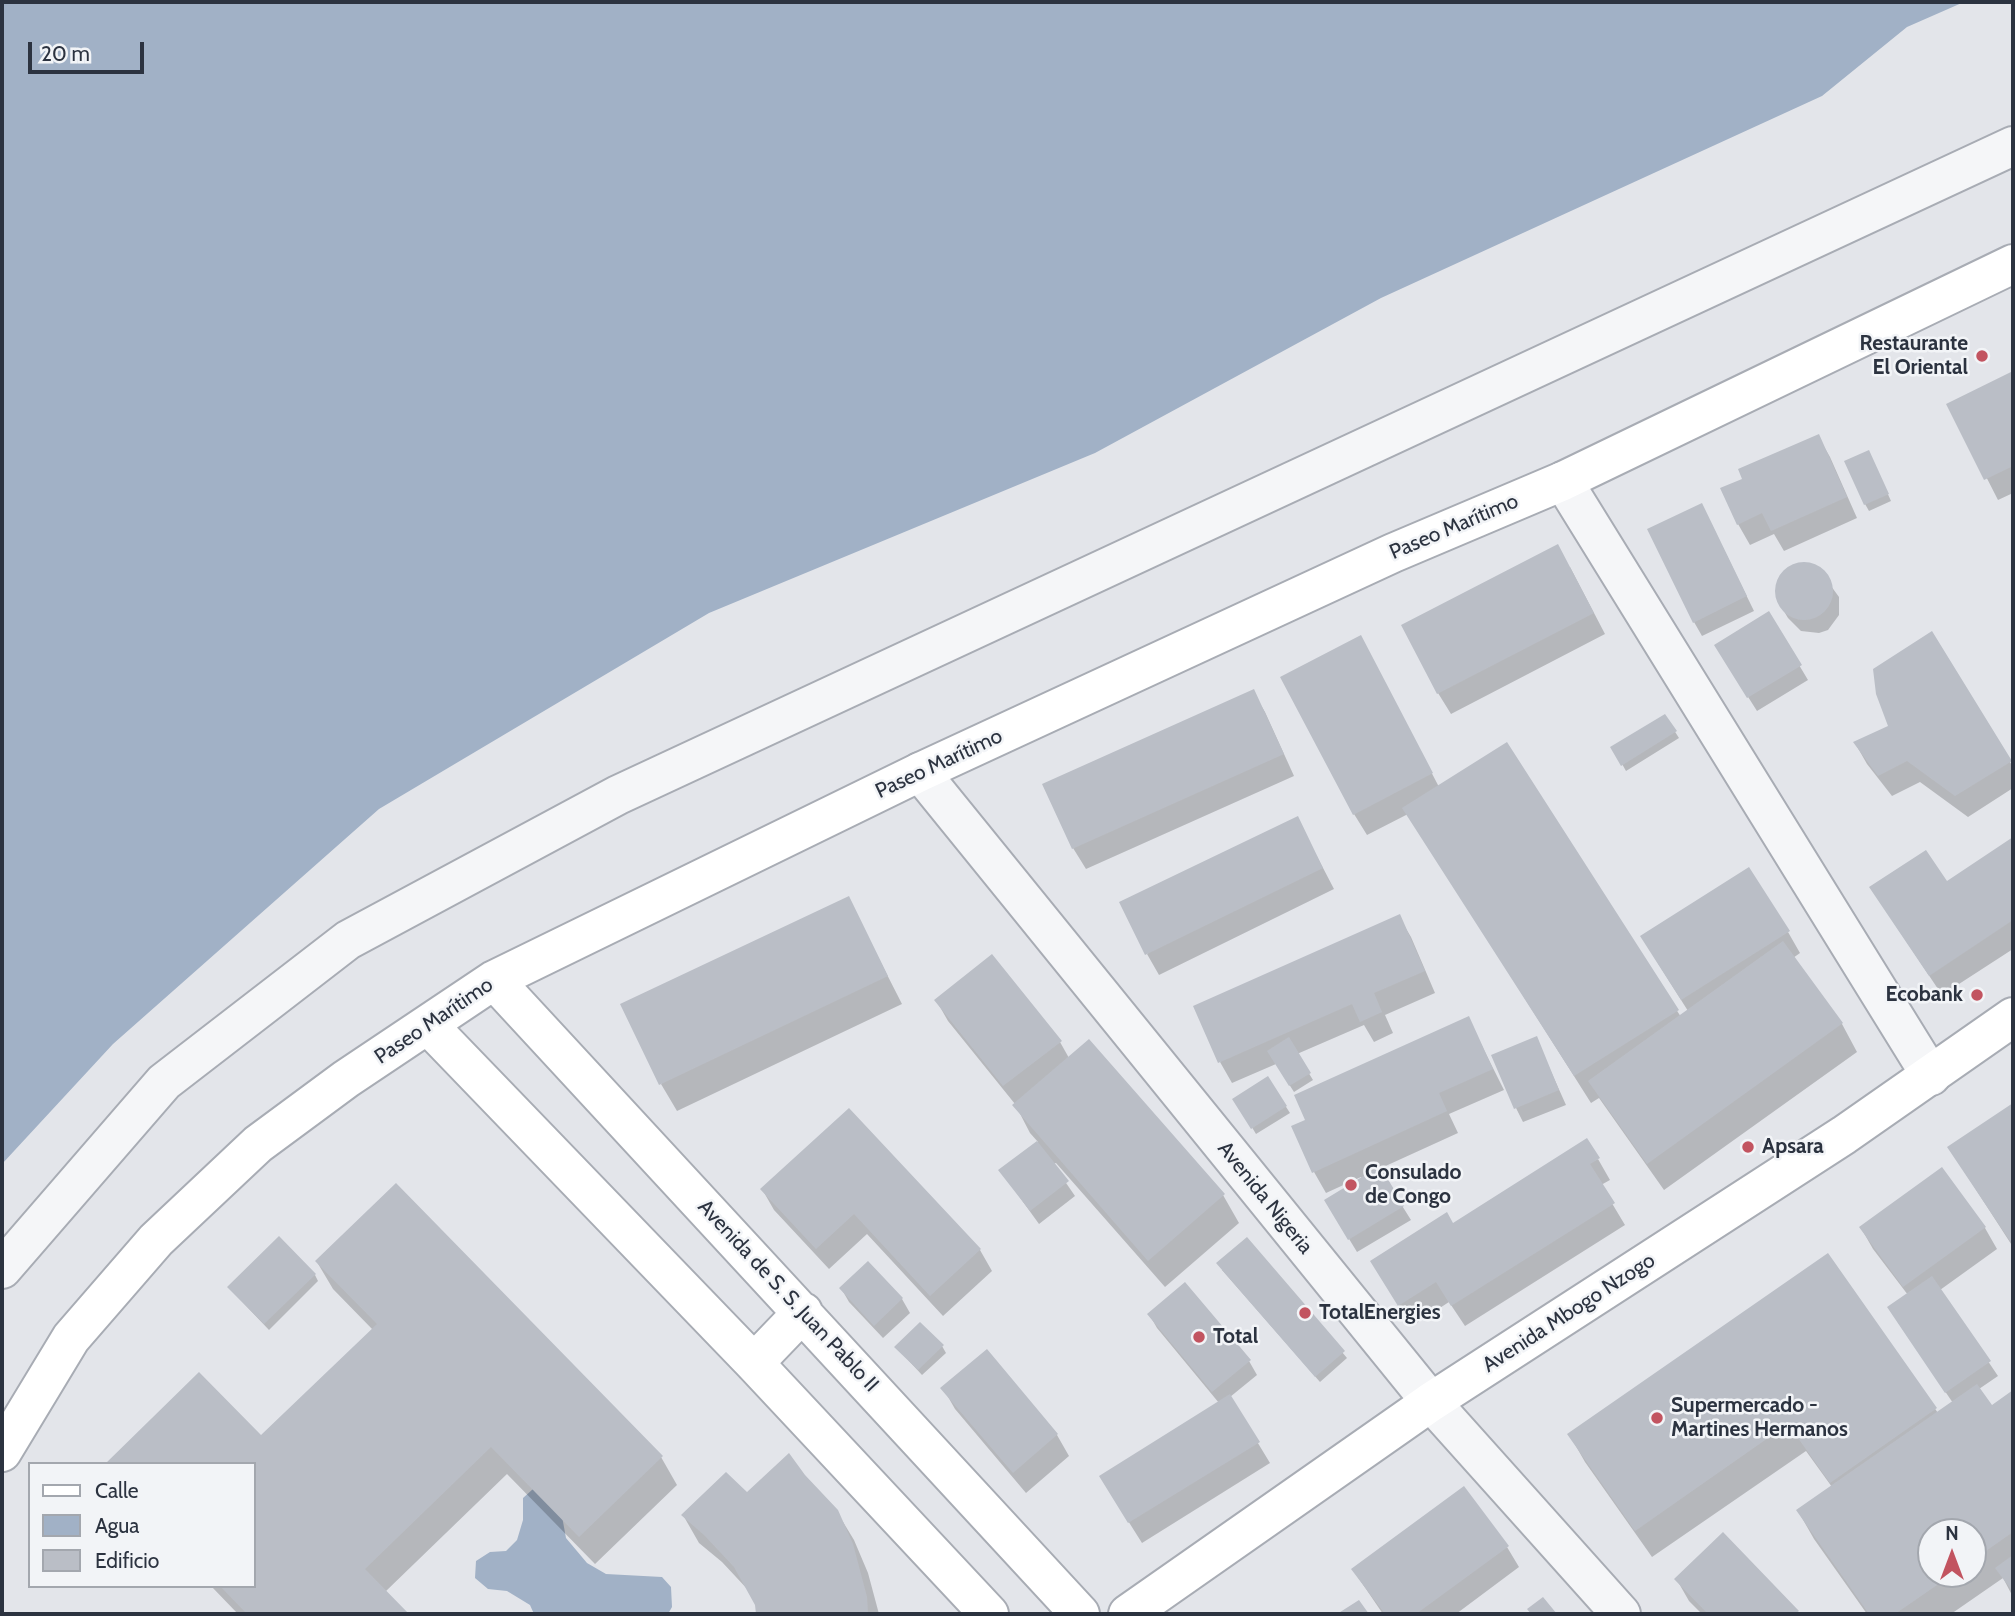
<!DOCTYPE html>
<meta charset="utf-8">
<style>
body{margin:0}
#map{position:relative;width:2015px;height:1616px;overflow:hidden;background:#e3e5ea;font-family:Cabin,sans-serif}
canvas{display:block}
.frame{position:absolute;inset:0;border:4px solid #2c3340;pointer-events:none}
.legend{position:absolute;left:28px;top:1462px;width:228px;height:126px;box-sizing:border-box;background:#f2f4f7;border:2px solid #a3a7ae;margin:0;padding:9px 12px;list-style:none;font-size:21px;color:#2c3340}
.legend li{display:flex;align-items:center;gap:14px;height:35px}
.legend b{width:35px;border:2px solid #a3a7ae}
.north{position:absolute;left:1917px;top:1518px;width:70px;height:70px;box-sizing:border-box;background:#f2f4f7;border:2px solid #a3a7ae;border-radius:50%;rotate:0deg;font-size:19px;font-weight:700;line-height:28px;text-align:center;color:#2c3340}
.north::after{content:'';display:block;margin:auto;width:24px;height:32px;background:#c25460;clip-path:polygon(50% 0,100% 100%,50% 72%,0 100%)}
.scale{position:absolute;left:28px;top:42px;width:116px;height:32px;box-sizing:border-box;border:4px solid #2c3340;border-top:0;padding-left:9px;font-size:21px;line-height:24px;white-space:nowrap;color:#2c3340;-webkit-text-stroke:5px #f2f4f7;paint-order:stroke}
</style>
<div id="map">
<canvas width="2015" height="1616"></canvas>
<div class="frame"></div>
<ul class="legend">
<li><b style="height:9px;background:#fff"></b>Calle</li>
<li><b style="height:19px;background:#a1b1c6"></b>Agua</li>
<li><b style="height:19px;background:#babec6"></b>Edificio</li>
</ul>
<div class="north">N</div>
<div class="scale">20 m</div>
</div>
<script>
const context = document.querySelector('canvas').getContext('2d');
context.lineJoin = 'round';
function fill(path, color) { context.fillStyle = color; context.fill(path, 'evenodd'); }
const toPath = rows => new Path2D(rows.map(r => 'M' + r).join(''));
function trace(path, color, width, dash) { context.strokeStyle = color; context.lineWidth = width; context.lineCap = dash ? 'butt' : 'round'; context.setLineDash(dash || []); context.stroke(path); }
function write(font, color, halo, rows, align = 'center') {
  context.font = font + ' Cabin,sans-serif'; context.lineWidth = 5; context.setLineDash([]); context.textBaseline = 'middle'; context.strokeStyle = halo; context.fillStyle = color; for (const [text, x, y, turn = 0] of rows) {
    context.save(); context.translate(x, y); context.rotate((+turn || 0) * Math.PI / 180); context.textAlign = isNaN(turn) ? turn : align; if (halo) context.strokeText(text, 0, 0); context.fillText(text, 0, 0); context.restore();
  }
}
const water = toPath([
 [2,2,1964,2,1907,27,1822,96,1381,298,1095,453,709,613,379,809,113,1044,2,1164],
 [533,1489,557,1489,566,1538,587,1563,606,1574,662,1577,671,1587,672,1607,668,1614,534,1614,530,1605,507,1591,488,1589,475,1578,476,1561,490,1552,506,1551,517,1540,523,1520,523,1498]
]);
const shadow = toPath([
 [2013,372,2013,493,1998,500,1949,404],
 [1818,436,1830,457,1857,518,1784,551,1774,534,1750,545,1738,524,1745,480],
 [1872,459,1891,501,1869,511,1865,504],
 [1709,519,1754,611,1702,636,1694,622],
 [1800,564,1818,568,1839,597,1839,615,1828,630,1819,633,1801,631,1788,618,1779,603,1777,586,1785,572],
 [1570,567,1605,634,1451,714,1438,693],
 [1768,613,1808,680,1757,711,1724,659],
 [1931,634,2013,767,2013,788,1968,817,1920,782,1892,796,1867,764,1855,743,1890,727],
 [1372,658,1439,787,1506,744,1681,1017,1688,1011,1654,957,1788,932,1800,953,1793,958,1842,1024,1857,1052,1664,1190,1599,1098,1591,1103,1408,814,1367,835,1354,814],
 [1253,692,1265,712,1294,776,1086,869,1073,848],
 [1665,716,1679,738,1626,771,1613,748],
 [1297,818,1334,889,1159,975,1147,954],
 [2013,839,2013,949,1942,995,1884,908,1946,884],
 [848,898,902,1004,677,1111,661,1084],
 [1399,917,1411,937,1435,993,1385,1015,1393,1033,1374,1042,1364,1025,1297,1054,1313,1080,1294,1092,1276,1064,1232,1083,1220,1062],
 [936,1000,1060,1042,1069,1058,1223,1195,1239,1223,1165,1287,1056,1163,1053,1164,1075,1196,1039,1224,1000,1170,1038,1142,1030,1133,1015,1104,948,1021],
 [1468,1018,1504,1090,1449,1114,1458,1133,1379,1169,1411,1220,1357,1252,1326,1201,1362,1179,1361,1177,1326,1193,1314,1172,1308,1121],
 [1536,1038,1566,1105,1523,1122,1516,1108],
 [1268,1079,1290,1113,1256,1134,1235,1099],
 [2013,1105,2013,1247,1949,1148],
 [849,1110,980,1250,992,1271,943,1316,867,1234,829,1269,774,1210,762,1189],
 [1598,1159,1610,1180,1601,1185,1625,1225,1465,1326,1449,1302,1412,1326,1384,1282,1452,1225],
 [1941,1170,1985,1228,1997,1249,1940,1290,1998,1376,1979,1389,1992,1407,2013,1392,2013,1597,2003,1578,1951,1614,1867,1614,1814,1539,1798,1511,1832,1487,1806,1451,1652,1557,1585,1462,1569,1434,1828,1255,1938,1413,1953,1403,1897,1321,1908,1295,1873,1249,1861,1228],
 [1931,1532,1973,1532,1973,1574,1931,1574],
 [1247,1239,1347,1358,1320,1382,1222,1270],
 [317,1262,661,1457,677,1485,595,1564,507,1474,385,1592,407,1614,238,1614,211,1586,254,1586,254,1464,261,1438,373,1330,333,1289],
 [868,1264,902,1299,910,1313,883,1338,849,1302,841,1288],
 [315,1275,318,1281,269,1330,229,1288],
 [1149,1314,1249,1361,1257,1375,1230,1397,1270,1463,1142,1543,1113,1497,1219,1403,1157,1328],
 [942,1346,946,1353,922,1375,896,1347],
 [986,1352,1057,1435,1069,1456,1026,1493,955,1409,943,1388],
 [804,1476,837,1512,854,1540,868,1573,879,1614,758,1614,757,1604,750,1592,722,1562,699,1543,683,1515],
 [1507,1547,1519,1567,1456,1614,1383,1614,1353,1570],
 [1677,1580,1797,1612,1799,1614,1702,1614,1689,1601]
]);
const building = toPath([
 [2013,371,2013,466,1984,480,1946,404],
 [1819,434,1847,497,1771,531,1762,513,1737,525,1720,488,1742,479,1738,469],
 [1869,450,1889,494,1864,505,1844,461],
 [1702,503,1747,596,1693,623,1647,529],
 [1558,544,1594,613,1437,694,1401,625],
 '1775 591a29 29 0 1 1 58 0a29 29 0 1 1-58 0Z',
 [1769,611,1802,665,1747,698,1714,645],
 [1932,631,2012,761,1955,796,1907,761,1878,776,1853,742,1888,726,1876,694,1873,669],
 [1361,635,1433,773,1353,815,1280,677],
 [1254,689,1284,754,1072,849,1042,784],
 [1665,714,1677,731,1621,766,1610,747],
 [1507,742,1679,1010,1574,1076,1402,808],
 [1298,816,1323,868,1145,955,1119,902],
 [2013,837,2013,920,1929,976,1869,887,1926,850,1947,881],
 [1749,867,1790,931,1681,1000,1640,936],
 [849,896,888,976,659,1085,620,1004],
 [1400,914,1425,971,1374,993,1382,1012,1360,1022,1352,1004,1218,1063,1193,1006],
 [1783,941,1843,1023,1647,1164,1588,1081],
 [992,954,1062,1041,1003,1086,934,1000],
 [1469,1016,1493,1069,1439,1093,1447,1111,1312,1173,1291,1126,1305,1120,1294,1095],
 [1537,1036,1559,1090,1514,1109,1491,1055],
 [1289,1037,1311,1073,1289,1086,1267,1051],
 [1089,1039,1225,1194,1148,1261,1012,1105],
 [1268,1076,1287,1106,1251,1129,1232,1099],
 [2013,1103,2013,1239,2010,1241,1947,1147],
 [849,1108,981,1249,930,1296,854,1214,816,1249,760,1189],
 [1587,1138,1600,1158,1590,1164,1615,1203,1451,1306,1436,1282,1398,1306,1370,1261,1447,1212,1453,1223],
 [1037,1141,1069,1181,1030,1211,998,1170],
 [1380,1166,1404,1206,1348,1240,1324,1200],
 [1942,1167,1986,1227,1903,1287,1859,1227],
 [396,1183,663,1456,579,1537,491,1447,365,1569,409,1614,247,1614,220,1586,254,1586,254,1464,105,1464,199,1372,261,1435,377,1324,315,1261],
 [279,1236,316,1274,264,1324,227,1287],
 [1247,1237,1345,1351,1315,1377,1216,1263],
 [1828,1253,1937,1408,1830,1483,1788,1424,1635,1531,1567,1434],
 [868,1261,903,1298,874,1326,839,1288],
 [1932,1276,1991,1361,1945,1393,1887,1307],
 [1185,1282,1251,1360,1212,1392,1147,1314],
 [920,1322,944,1345,918,1370,894,1347],
 [987,1349,1058,1434,1013,1473,940,1388],
 [1977,1384,1992,1405,2013,1390,2013,1532,1973,1560,1973,1532,1931,1532,1931,1574,1953,1574,1895,1614,1869,1614,1796,1510],
 [1230,1394,1260,1442,1128,1523,1099,1476],
 [789,1453,805,1475,838,1510,853,1544,867,1597,868,1614,756,1614,755,1605,734,1567,704,1535,681,1515,726,1472,747,1492],
 [1464,1486,1509,1546,1416,1614,1385,1614,1351,1569],
 [1723,1532,1799,1611,1795,1614,1708,1614,1674,1579],
 [2013,1555,2013,1592,1995,1568],
 [1543,1597,1557,1614,1531,1614,1527,1609],
 [1359,1600,1369,1614,1337,1614]
]);
const street = toPath([
 [1563,481,1931,1076],
 [920,772,1431,1402,1621,1614],
 [2,1269,164,1082,348,940,618,795,2013,146]
]);
const secondary = toPath([
 [494,980,1080,1614],
 [428,1025,754,1363,989,1614],
 [754,1363,803,1312],
 [2,1452,71,1338,156,1240,258,1144,346,1079,494,980,920,772,1393,553,1563,481,2013,264],
 [1128,1614,1431,1402,1844,1135,2013,1017]
]);
const markers = [
 [1982,356,7,"#c25460"],
 [1977,995,7,"#c25460"],
 [1748,1147,7,"#c25460"],
 [1351,1185,7,"#c25460"],
 [1305,1313,7,"#c25460"],
 [1199,1337,7,"#c25460"],
 [1657,1418,7,"#c25460"]
];
const poiNames = [
 ["Restaurante",1968,344,"right"],
 ["El Oriental",1968,368,"right"],
 ["Ecobank",1963,995,"right"],
 ["Apsara",1762,1147],
 ["Consulado",1365,1173],
 ["de Congo",1365,1197],
 ["TotalEnergies",1319,1313],
 ["Total",1213,1337],
 ["Supermercado -",1671,1406],
 ["Martines Hermanos",1671,1430]
];
const streetNames = [
 ["Paseo Marítimo",1454,527,-23],
 ["Paseo Marítimo",939,764,-25],
 ["Paseo Marítimo",434,1021,-34],
 ["Avenida Nigeria",1265,1198,51],
 ["Avenida de S. S. Juan Pablo II",788,1296,47],
 ["Avenida Mbogo Nzogo",1569,1313,-33]
];
fill(water, '#a1b1c6');
fill(shadow, '#0003');
fill(building, '#babec6');
trace(street, '#a8acb4', 42);
trace(secondary, '#a8acb4', 42);
trace(street, '#f5f6f8', 38);
trace(secondary, '#fff', 38);
for (const [x, y, r, color] of markers) { const dot = new Path2D(); dot.arc(x, y, r, 0, 2 * Math.PI); context.fillStyle = color; context.fill(dot); trace(dot, '#f2f4f7', 2.5); }
write('bold 21px', '#2c3340', '#f2f4f7', poiNames, 'left');
write('21px', '#2c3340', '#f2f4f7', streetNames);
</script>
